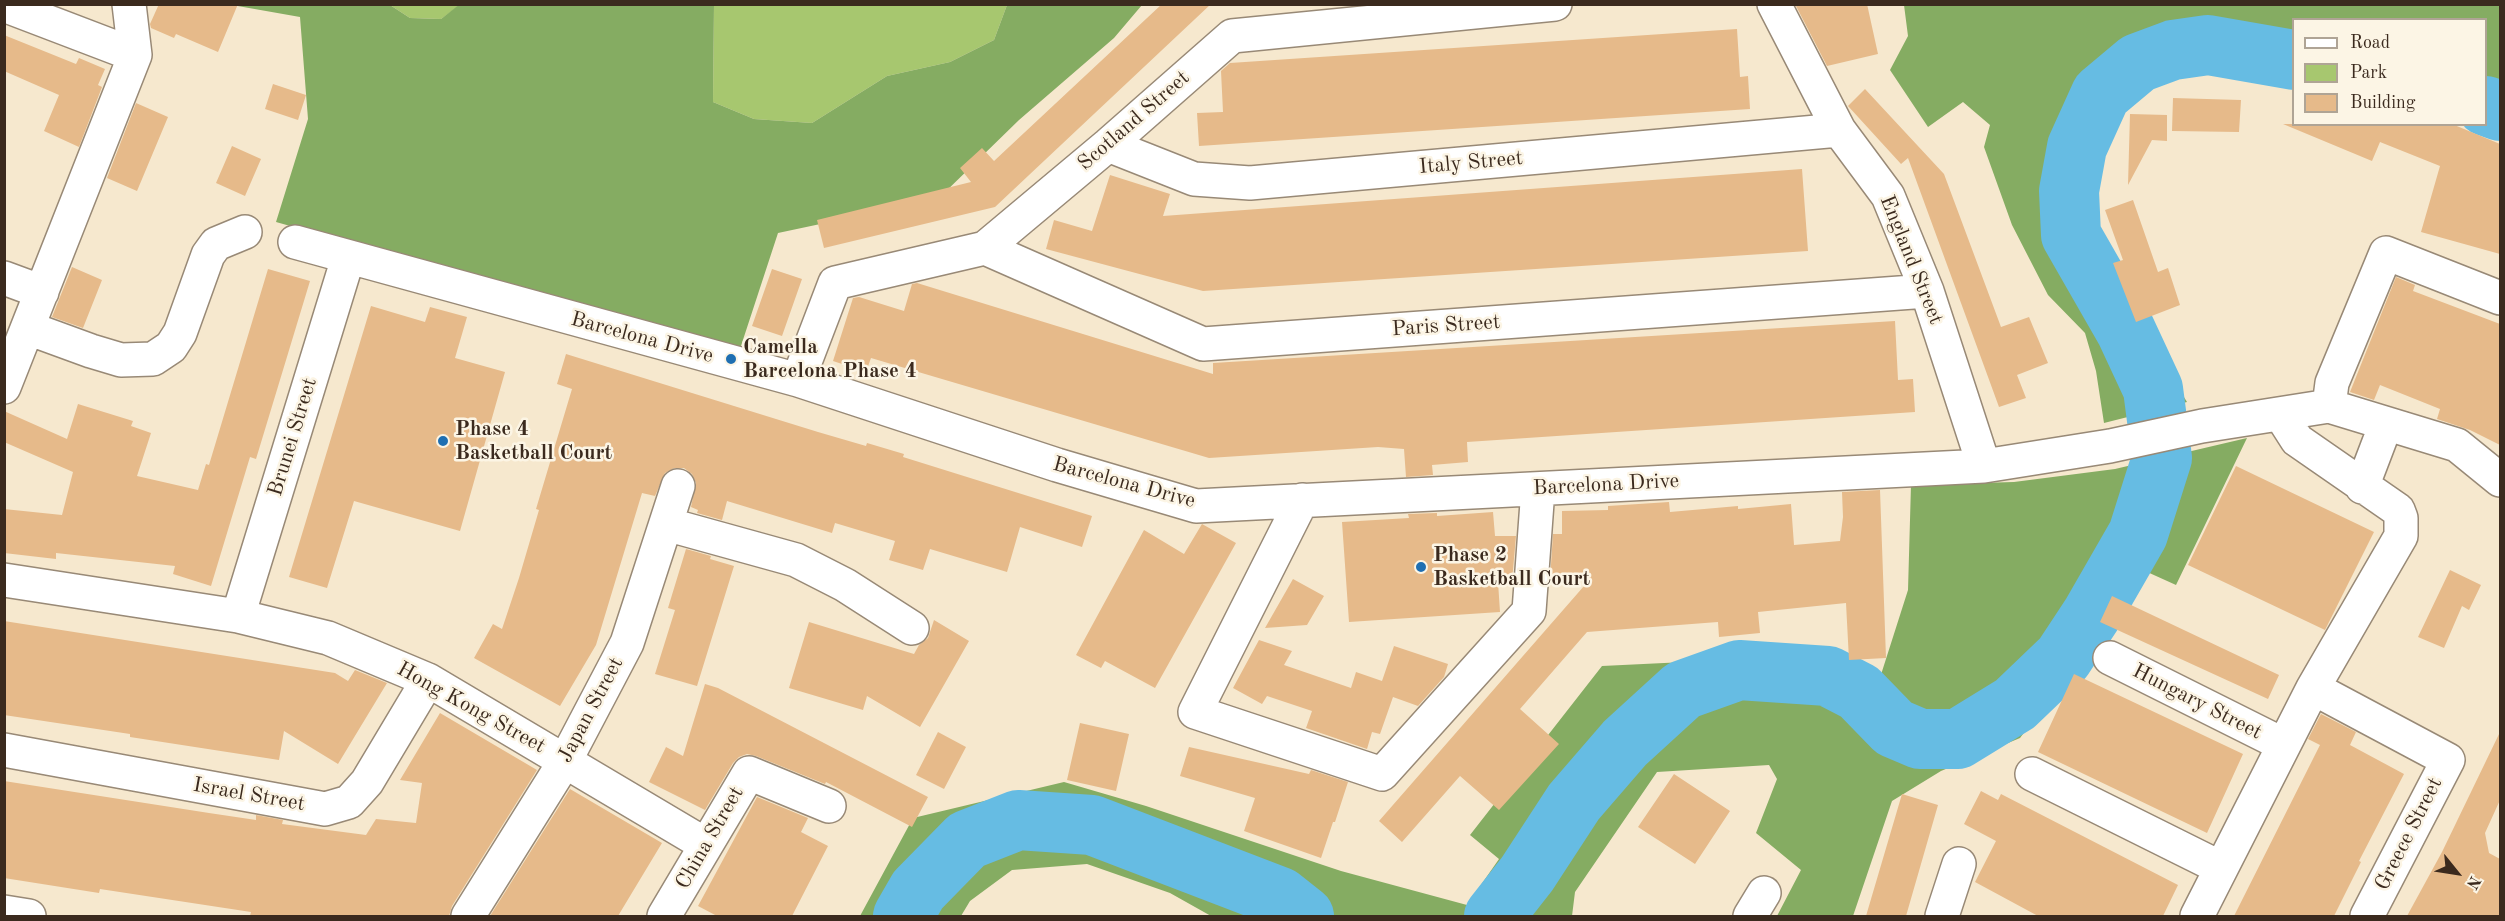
<!DOCTYPE html>
<style>
body{margin:0}
#map{position:relative;width:2505px;height:921px;overflow:hidden;background:#f6e8ce;font-family:"Old Standard TT",serif}
canvas{display:block}
.frame{position:absolute;inset:0;border:6px solid #3b2a1e;pointer-events:none}
.legend{position:absolute;left:2292px;top:18px;width:195px;height:108px;box-sizing:border-box;background:#fcf5e5;border:2px solid #afa495;margin:0;padding:8px 10px;list-style:none;font-size:18px;color:#3b2a1e}
.legend li{display:flex;align-items:center;gap:12px;height:30px}
.legend b{width:30px;border:2px solid #afa495}
.north{position:absolute;left:2427px;top:843px;width:60px;height:60px;-webkit-text-stroke:4px #fcf5e5;paint-order:stroke;rotate:120deg;font-size:16px;font-weight:700;line-height:24px;text-align:center;color:#3b2a1e}
.north::after{content:'';display:block;margin:auto;width:21px;height:27px;background:#3b2a1e;clip-path:polygon(50% 0,100% 100%,50% 72%,0 100%)}
</style>
<div id="map">
<canvas width="2505" height="921"></canvas>
<div class="frame"></div>
<ul class="legend">
<li><b style="height:8px;background:#fff"></b>Road</li>
<li><b style="height:16px;background:#a7c76f"></b>Park</li>
<li><b style="height:16px;background:#e6ba8a"></b>Building</li>
</ul>
<div class="north">N</div>
</div>
<script>
const context = document.querySelector('canvas').getContext('2d');
context.lineJoin = 'round';
function fill(path, color) { context.fillStyle = color; context.fill(path, 'evenodd'); }
const toPath = rows => new Path2D(rows.map(r => 'M' + r).join(''));
function trace(path, color, width, dash) { context.strokeStyle = color; context.lineWidth = width; context.lineCap = dash ? 'butt' : 'round'; context.setLineDash(dash || []); context.stroke(path); }
function write(font, color, halo, rows, align = 'center') {
  context.font = font + ' "Old Standard TT",serif'; context.lineWidth = 5; context.setLineDash([]); context.textBaseline = 'middle'; context.strokeStyle = halo; context.fillStyle = color; for (const [text, x, y, turn = 0] of rows) {
    context.save(); context.translate(x, y); context.rotate((+turn || 0) * Math.PI / 180); context.textAlign = isNaN(turn) ? turn : align; if (halo) context.strokeText(text, 0, 0); context.fillText(text, 0, 0); context.restore();
  }
}
const green = toPath([
 [390,5,460,5,441,19,410,18],
 [714,5,1007,5,994,40,950,62,887,76,812,123,754,119,713,102]
]);
const forest = toPath([
 [460,4,714,5,713,102,754,119,812,123,887,76,950,62,994,40,1007,5,1142,5,1114,38,1019,120,938,199,778,233,739,352,276,222,308,119,300,17,232,5,390,5,410,18,441,19],
 [1904,5,2500,5,2500,133,2473,125,2486,124,2486,20,2294,20,2293,74,2242,62,2193,60,2157,78,2119,105,2093,147,2085,199,2097,256,2187,402,2104,423,2096,371,2085,333,2048,295,2012,225,1984,147,1990,125,1963,102,1928,127,1890,70,1908,36],
 [2247,438,2176,585,2145,571,2020,738,1941,771,1892,801,1853,916,1777,916,1801,870,1756,833,1777,779,1769,765,1657,772,1575,892,1572,916,1211,916,1170,893,1087,864,1012,870,970,901,961,916,860,916,913,818,1064,782,1146,806,1341,871,1467,905,1499,859,1470,835,1602,666,1747,659,1829,663,1878,684,1908,590,1911,485,2014,482,2115,469]
]);
const river = toPath([
 [2486,106,2500,111],
 [903,916,918,890,967,840,1018,820,1092,825,1280,897,1304,916],
 [1494,916,1527,874,1574,802,1625,743,1683,690,1739,670,1828,676,1859,692,1894,728,1920,739,1958,739,2015,704,2063,658,2092,614,2138,534,2162,458,2153,389,2126,331,2071,235,2069,191,2077,147,2101,94,2138,63,2173,50,2208,45,2294,60]
]);
const building = toPath([
 [159,4,238,4,218,52,176,34,174,38,151,28,150,24],
 [1162,4,1211,4,995,207,824,248,817,220,971,182,960,168,982,148,994,161],
 [1795,4,1867,4,1878,54,1827,66],
 [1737,29,1740,77,1748,76,1750,109,1199,146,1197,113,1223,112,1221,71,1230,63],
 [4,35,76,64,79,58,105,69,98,85,102,87,79,147,44,131,59,95,4,71],
 [273,84,306,95,298,120,265,109],
 [1865,89,1944,174,2001,327,2029,317,2048,363,2017,375,2026,398,1999,407,1908,158,1901,164,1848,106],
 [2173,98,2241,100,2239,132,2172,131],
 [136,103,168,117,137,191,107,178],
 [2130,114,2167,115,2167,141,2152,140,2128,185],
 [2283,124,2452,124,2500,144,2500,254,2421,232,2440,166,2380,142,2372,161],
 [232,146,261,159,245,196,216,183],
 [1802,169,1808,251,1203,291,1046,249,1054,220,1092,231,1110,175,1170,194,1163,216],
 [2133,200,2158,272,2168,268,2180,305,2136,322,2113,263,2123,260,2105,210],
 [72,267,102,280,83,328,52,317],
 [268,269,310,281,256,459,250,457,211,586,173,574,175,566,56,553,56,559,4,553,4,509,62,515,73,472,4,442,4,411,67,439,78,404,133,421,131,426,151,433,137,476,198,490,206,464,209,465],
 [772,269,802,279,782,336,752,326],
 [2396,277,2415,285,2413,291,2500,324,2500,445,2470,430,2437,419,2440,409,2380,385,2374,400,2350,392],
 [917,283,1213,374,1213,363,1895,321,1898,380,1913,379,1915,412,1467,442,1468,462,1432,465,1433,475,1406,477,1404,449,1378,447,1209,458,871,358,866,372,833,361,853,298,859,297,904,311,912,284],
 [371,306,425,322,430,307,467,317,455,358,505,372,460,531,354,501,327,588,289,577],
 [566,354,818,432,866,446,867,443,904,454,903,457,1092,516,1082,547,1020,527,1007,572,930,549,923,570,889,560,895,541,835,523,832,533,727,501,722,520,697,513,698,510,691,507,696,483,692,474,684,468,674,468,665,473,655,496,642,493,596,645,560,706,474,658,493,624,502,629,519,578,539,510,536,509,572,389,557,384],
 [2236,466,2374,532,2325,630,2188,565],
 [1880,490,1886,658,1849,660,1846,603,1758,612,1760,633,1719,637,1718,622,1587,632,1520,709,1559,744,1499,810,1460,776,1402,842,1379,821,1591,578,1550,580,1553,534,1562,534,1562,511,1608,510,1608,506,1669,502,1670,512,1738,506,1738,509,1791,504,1794,545,1840,541,1843,517,1842,492],
 [1493,512,1495,536,1516,536,1512,581,1498,582,1500,612,1349,622,1342,522,1409,518,1408,514,1437,513,1437,516],
 [1202,524,1236,543,1155,688,1105,661,1101,668,1076,655,1144,530,1184,554],
 [686,549,711,556,710,559,734,566,697,686,655,674,675,610,668,608],
 [2450,570,2481,585,2469,610,2462,606,2444,648,2418,637],
 [1293,579,1324,596,1307,625,1265,628],
 [2112,596,2279,675,2268,699,2100,622],
 [934,620,969,641,920,727,867,696,863,710,789,688,809,622,914,654,919,645,928,638],
 [4,621,335,673,348,681,355,670,387,683,338,764,284,731,279,760,156,741,130,737,130,734,4,715],
 [1259,640,1292,651,1284,665,1351,688,1356,672,1382,681,1394,646,1448,664,1444,677,1418,706,1393,697,1380,734,1372,732,1367,749,1306,728,1312,711,1267,696,1262,704,1233,688],
 [2074,674,2243,754,2207,833,2038,752],
 [705,684,718,688,928,797,912,827,826,782,825,784,756,756,747,754,739,757,733,763,705,810,649,782,666,747,683,756],
 [440,713,537,770,452,906,449,916,250,916,251,912,100,889,99,893,4,878,4,781,209,813,256,820,256,815,283,820,282,824,366,835,376,819,416,823,422,783,400,780],
 [2321,714,2356,732,2350,745,2404,774,2359,861,2361,862,2334,916,2234,916,2320,745,2308,739],
 [1080,723,1129,734,1116,791,1067,780],
 [938,732,966,747,944,789,916,775],
 [2500,732,2500,800,2485,833,2489,853,2500,859,2500,916,2407,916,2442,852],
 [1189,747,1309,774,1311,770,1348,782,1335,822,1333,822,1321,858,1244,831,1255,798,1180,776],
 [1674,774,1730,811,1695,864,1638,827],
 [570,789,662,843,618,916,490,916],
 [1981,791,1998,800,2001,794,2178,885,2163,916,2038,916,1975,882,1996,841,1964,824],
 [1902,794,1938,805,1906,916,1866,916],
 [757,797,808,818,801,832,828,846,792,916,717,916,698,906]
]);
const minor = toPath([
 [1774,4,1839,130,1888,196,1927,291,1984,466],
 [4,5,135,55],
 [1108,145,1194,179,1250,183,1839,130],
 [295,242,798,380,1057,465,1196,506,1984,466,2110,446,2202,426,2329,406,2457,445,2500,480],
 [985,248,1203,344,1927,291],
 [4,278,42,292],
 [28,328,91,351,121,360,153,359,171,347,180,333,208,255,216,244,245,232],
 [798,380,835,283,985,248,1108,145,1232,36,1555,4],
 [4,387,135,55,129,4],
 [2329,406,2332,383,2386,253,2500,298],
 [2362,487,2386,424],
 [1302,500,1195,712,1382,774,1529,611,1538,489],
 [666,524,796,560,845,585,912,628],
 [4,580,238,616,328,638,428,680,706,845],
 [238,616,348,258],
 [2110,658,2284,745],
 [2313,688,2448,760,2367,916],
 [4,750,325,809,349,802,367,782,428,680],
 [2032,774,2221,868],
 [4,912,29,916],
 [468,916,565,761,627,643,678,486],
 [664,916,749,773,829,806],
 [1750,916,1764,893],
 [1942,916,1959,864],
 [2197,916,2313,688,2401,536,2401,518,2398,510,2297,440,2281,415]
]);
const markers = [
 [731,359,6,"#1f6fb2"],
 [443,441,6,"#1f6fb2"],
 [1421,567,6,"#1f6fb2"]
];
const streetNames = [
 ["Scotland Street",1134,121,-41],
 ["Italy Street",1471,163,-5],
 ["England Street",1911,260,68],
 ["Paris Street",1446,326,-4],
 ["Barcelona Drive",642,338,15],
 ["Brunei Street",293,437,-73],
 ["Barcelona Drive",1124,483,15],
 ["Barcelona Drive",1606,485,-3],
 ["Hungary Street",2197,702,27],
 ["Hong Kong Street",471,708,29],
 ["Japan Street",591,710,-62],
 ["Israel Street",249,795,10],
 ["Greece Street",2409,834,-63],
 ["China Street",710,838,-60]
];
const poiNames = [
 ["Camella",743,347],
 ["Barcelona Phase 4",743,371],
 ["Phase 4",455,429],
 ["Basketball Court",455,453],
 ["Phase 2",1433,555],
 ["Basketball Court",1433,579]
];
fill(green, '#a7c76f');
fill(forest, '#85ac62');
trace(river, '#66bce3', 60);
fill(building, '#e6ba8a');
trace(minor, '#988976', 36);
trace(minor, '#fff', 33);
for (const [x, y, r, color] of markers) { const dot = new Path2D(); dot.arc(x, y, r, 0, 2 * Math.PI); context.fillStyle = color; context.fill(dot); trace(dot, '#fcf5e5', 2); }
write('21px', '#3b2a1e', '#fcf5e5', streetNames);
write('bold 21px', '#3b2a1e', '#fcf5e5', poiNames, 'left');
</script>
